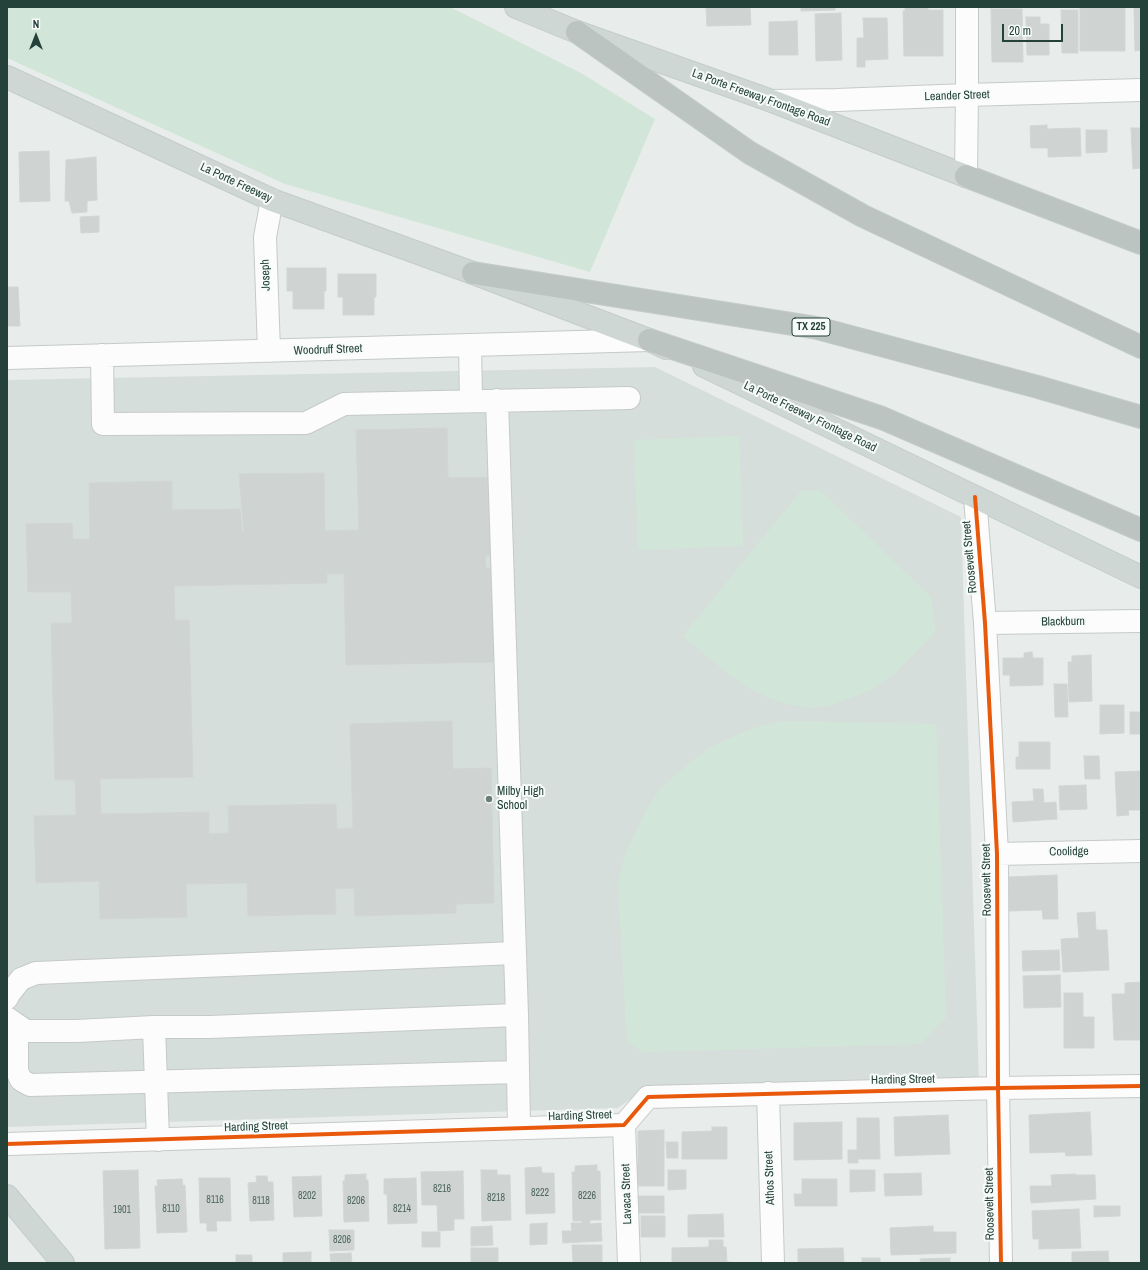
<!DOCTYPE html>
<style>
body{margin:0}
#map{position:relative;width:1148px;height:1270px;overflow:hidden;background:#e8edeb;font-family:"Archivo Narrow",sans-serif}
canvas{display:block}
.frame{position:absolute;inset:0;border:8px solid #24423a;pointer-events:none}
.north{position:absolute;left:16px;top:16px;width:40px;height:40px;-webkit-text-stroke:3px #f7fbf9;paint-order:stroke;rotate:0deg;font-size:11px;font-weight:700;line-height:16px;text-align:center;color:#24423a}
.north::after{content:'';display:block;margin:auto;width:14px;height:18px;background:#24423a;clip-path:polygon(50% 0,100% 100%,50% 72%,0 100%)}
.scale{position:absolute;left:1002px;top:24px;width:61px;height:18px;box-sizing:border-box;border:2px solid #24423a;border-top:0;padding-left:5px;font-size:12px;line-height:14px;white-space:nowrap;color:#24423a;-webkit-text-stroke:3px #f7fbf9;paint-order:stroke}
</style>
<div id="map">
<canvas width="1148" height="1270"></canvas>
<div class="frame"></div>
<div class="north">N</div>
<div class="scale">20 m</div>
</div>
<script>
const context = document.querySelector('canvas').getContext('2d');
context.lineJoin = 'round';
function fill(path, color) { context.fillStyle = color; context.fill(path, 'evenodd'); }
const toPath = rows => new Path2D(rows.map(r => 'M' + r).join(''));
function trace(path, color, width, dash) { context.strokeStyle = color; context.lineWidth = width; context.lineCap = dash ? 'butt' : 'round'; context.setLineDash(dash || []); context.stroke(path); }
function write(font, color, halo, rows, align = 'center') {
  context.font = font + ' "Archivo Narrow",sans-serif'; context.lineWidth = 4; context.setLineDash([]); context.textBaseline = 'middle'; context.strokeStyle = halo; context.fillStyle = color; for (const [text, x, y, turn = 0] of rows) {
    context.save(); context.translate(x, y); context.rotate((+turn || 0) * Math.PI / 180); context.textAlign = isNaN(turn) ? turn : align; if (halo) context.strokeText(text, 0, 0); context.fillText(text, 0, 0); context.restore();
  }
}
const built = toPath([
 [655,367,961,517,979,1082,645,1089,618,1108,7,1127,7,380]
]);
const green = toPath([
 [7,7,450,7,581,73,655,119,590,272,285,184,7,58],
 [739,436,743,546,638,550,634,440],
 [820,490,931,597,935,632,894,674,870,690,829,706,811,708,786,704,767,697,747,687,726,672,683,636,801,491],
 [783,721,936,724,946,1017,920,1044,644,1052,627,1042,618,884,626,852,649,805,661,788,687,765,709,748,737,735,757,727]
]);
const building = toPath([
 [706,7,750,7,751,25,707,26,706,7],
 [801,7,835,7,835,10,801,11,801,7],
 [905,7,928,7,928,10,943,10,943,56,904,56,903,11,905,11,905,7],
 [1080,7,1125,7,1125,51,1080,51,1080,7],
 [1134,7,1141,7,1141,50,1135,51,1134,7],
 [991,9,1022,9,1023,62,992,62,991,9],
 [1061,10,1078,10,1078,53,1062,53,1061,10],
 [841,13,842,60,816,61,815,14,841,13],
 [1026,17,1040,17,1040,24,1049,24,1049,55,1027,55,1026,17],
 [863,18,887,18,888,59,865,60,865,67,857,67,857,38,864,38,863,18],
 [797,21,798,55,769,55,769,22,797,21],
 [1047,125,1047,129,1080,128,1081,156,1048,157,1048,148,1031,148,1030,126,1047,125],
 [1131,128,1141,128,1141,168,1133,169,1131,128],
 [1086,130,1107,130,1107,152,1086,153,1086,130],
 [49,151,50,201,20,202,19,152,49,151],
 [96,157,97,200,87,201,87,212,72,213,69,201,65,201,66,160,96,157],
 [99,216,99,232,81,233,80,217,99,216],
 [287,268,326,268,326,291,324,291,324,309,293,309,293,291,287,291,287,268],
 [338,274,376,274,376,297,374,297,374,315,343,315,343,297,338,297,338,274],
 [7,287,18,287,20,326,7,326,7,287],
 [447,428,448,478,496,477,498,556,485,556,486,568,492,568,494,662,346,665,344,574,327,574,327,583,174,586,175,620,189,620,193,777,100,779,101,814,209,812,209,834,229,833,228,806,336,804,337,829,353,828,350,724,452,721,453,769,491,768,494,903,456,904,456,913,355,916,354,888,335,889,336,914,248,916,247,883,186,884,187,917,100,919,99,881,36,883,34,816,76,815,75,780,55,780,51,623,72,623,71,592,28,592,26,524,72,523,73,539,90,539,89,483,172,481,172,510,240,509,242,532,244,532,239,474,324,473,325,531,359,530,356,430,447,428],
 [1032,652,1033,658,1043,658,1043,685,1010,686,1010,675,1003,675,1003,658,1024,658,1024,653,1032,652],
 [1091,655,1092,701,1069,702,1068,662,1072,662,1072,656,1091,655],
 [1054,684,1067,684,1068,717,1055,717,1054,684],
 [1100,705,1124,705,1124,733,1100,734,1100,705],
 [1130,712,1141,712,1141,734,1130,734,1130,712],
 [1019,742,1050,742,1050,769,1016,769,1016,757,1019,757,1019,742],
 [1084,756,1099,756,1100,779,1085,779,1084,756],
 [1141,771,1141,810,1128,810,1129,815,1117,816,1115,772,1141,771],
 [1086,785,1087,809,1060,810,1059,786,1086,785],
 [1033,789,1043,789,1044,803,1056,802,1057,819,1013,822,1012,802,1034,801,1033,789],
 [1057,875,1058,919,1043,919,1042,910,1009,911,1008,877,1057,875],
 [1095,912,1096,930,1107,930,1109,970,1063,972,1061,939,1079,938,1077,913,1095,912],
 [1059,950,1060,970,1023,971,1022,951,1059,950],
 [1060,975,1061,1007,1024,1008,1023,976,1060,975],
 [1140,982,1140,994,1141,994,1141,1040,1114,1040,1112,994,1125,994,1125,983,1140,982],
 [1064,993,1083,993,1083,1017,1094,1017,1094,1048,1064,1048,1064,993],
 [1090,1112,1092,1155,1066,1156,1065,1152,1030,1153,1029,1115,1090,1112],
 [948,1115,950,1154,895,1156,894,1117,948,1115],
 [857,1118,879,1118,880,1159,858,1159,858,1163,848,1163,848,1150,857,1150,857,1118],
 [842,1122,842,1159,794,1160,794,1123,842,1122],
 [712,1127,727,1127,727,1159,682,1159,682,1132,712,1131,712,1127],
 [664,1130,664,1186,634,1186,634,1163,638,1163,638,1131,664,1130],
 [666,1142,678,1142,678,1158,667,1158,666,1142],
 [597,1165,597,1171,600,1171,601,1220,590,1220,590,1224,601,1223,602,1241,563,1243,562,1231,572,1231,571,1223,582,1223,582,1221,573,1221,572,1172,575,1172,575,1166,597,1165],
 [541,1167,542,1173,554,1173,555,1213,526,1214,525,1168,541,1167],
 [138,1170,140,1248,105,1249,103,1171,138,1170],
 [481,1170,497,1170,497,1175,510,1175,511,1220,482,1221,481,1170],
 [668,1170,686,1170,686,1189,668,1190,668,1170],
 [850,1170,875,1170,875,1191,850,1192,850,1170],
 [463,1171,464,1219,454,1219,454,1230,438,1231,437,1205,422,1205,421,1172,463,1171],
 [921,1173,922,1195,885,1196,884,1174,921,1173],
 [366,1174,366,1180,368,1180,369,1221,344,1222,343,1181,345,1181,345,1175,366,1174],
 [1075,1174,1075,1175,1095,1175,1096,1199,1031,1203,1030,1186,1052,1186,1051,1175,1075,1174],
 [256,1176,267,1176,268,1182,273,1182,274,1220,250,1221,248,1183,257,1182,256,1176],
 [321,1176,322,1216,294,1217,292,1177,321,1176],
 [199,1178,230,1178,231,1221,216,1221,217,1231,207,1231,207,1223,200,1223,199,1178],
 [416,1178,417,1223,388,1224,387,1194,384,1194,384,1179,416,1178],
 [182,1179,183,1186,185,1185,187,1232,157,1233,155,1186,158,1186,157,1180,182,1179],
 [802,1179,837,1179,837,1206,795,1206,794,1194,802,1194,802,1179],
 [636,1196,664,1196,664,1213,636,1213,636,1196],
 [1094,1206,1120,1206,1120,1216,1094,1217,1094,1206],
 [1079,1209,1081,1248,1039,1249,1039,1239,1033,1239,1032,1211,1079,1209],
 [723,1214,724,1237,688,1237,688,1215,723,1214],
 [641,1216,665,1216,665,1237,641,1237,641,1216],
 [547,1223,547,1244,530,1245,530,1224,547,1223],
 [492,1226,493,1245,471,1246,471,1227,492,1226],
 [933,1226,933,1232,956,1232,956,1253,891,1255,890,1228,933,1226],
 [329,1230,354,1230,354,1250,330,1251,329,1230],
 [422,1232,440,1232,440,1247,422,1247,422,1232],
 [709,1240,723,1240,723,1247,726,1247,727,1262,741,1263,672,1263,672,1248,709,1247,709,1240],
 [572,1245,602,1245,602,1263,573,1263,572,1245],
 [471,1248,498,1248,498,1263,471,1263,471,1248],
 [843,1248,844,1263,798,1263,798,1249,843,1248],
 [1108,1251,1109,1263,1072,1263,1072,1252,1108,1251],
 [311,1252,311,1263,283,1263,283,1253,311,1252],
 [351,1253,352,1263,331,1263,330,1254,351,1253],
 [236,1255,252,1255,252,1263,236,1263,236,1255],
 [862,1258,880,1258,880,1263,862,1263,862,1258],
 [950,1258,950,1263,921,1263,920,1259,950,1258]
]);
const minor = toPath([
 [772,101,837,100,967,95,1141,90],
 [966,176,967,95,967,7],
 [470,345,471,401],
 [269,351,265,237,272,200],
 [102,355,103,424,306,423,344,404,629,398],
 [7,358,649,340],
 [975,497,985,623,997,854,998,1088,1001,1263],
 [985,623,1141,621],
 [997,854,1141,851],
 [7,998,9,994,21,979,36,973,515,953],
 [517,1015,519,1128],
 [7,1018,26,1031,77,1031,154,1027,210,1027,517,1015,497,400],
 [17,1025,17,1071,21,1080,30,1085,518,1072],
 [154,1027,158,1140],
 [768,1093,773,1263],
 [624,1125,629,1263],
 [7,1144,624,1125,648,1097,998,1088,1141,1086]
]);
const major = toPath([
 [516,7,577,32,772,101,966,176],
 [7,77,272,200,473,273,649,340,666,348],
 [704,366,1141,577],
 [7,1196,63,1263]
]);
const highway = toPath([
 [577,32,750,153,863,216,1141,347],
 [966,176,1141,243],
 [473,273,817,328,1038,387,1141,417],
 [649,340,882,418,1141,530]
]);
const cycleway = toPath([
 [975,497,985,623,997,854,998,1088,1001,1263],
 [7,1144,624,1125,648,1097,998,1088,1141,1086]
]);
const markers = [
 [489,799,4,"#697e78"]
];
const numberNames = [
 ["8216",442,1189],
 ["8222",540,1193],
 ["8202",307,1196],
 ["8226",587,1196],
 ["8218",496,1198],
 ["8116",215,1200],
 ["8118",261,1201],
 ["8206",356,1201],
 ["8110",171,1209],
 ["8214",402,1209],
 ["1901",122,1210],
 ["8206",342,1240]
];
const shields = [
 [811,327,38]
];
const shieldNames = [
 ["TX 225",811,327]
];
const streetNames = [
 ["Leander Street",957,96,-2],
 ["La Porte Freeway Frontage Road",761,98,20],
 ["La Porte Freeway",236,183,25],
 ["Joseph",266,275,-92],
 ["Woodruff Street",328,350,-2],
 ["La Porte Freeway Frontage Road",810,417,26],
 ["Roosevelt Street",970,557,-95],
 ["Blackburn",1063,622,-1],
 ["Coolidge",1069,852,-1],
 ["Roosevelt Street",987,880,-91],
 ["Harding Street",903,1080,-1],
 ["Harding Street",580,1116,-2],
 ["Harding Street",256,1127,-2],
 ["Athos Street",770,1178,-92],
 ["Lavaca Street",627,1194,-92],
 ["Roosevelt Street",990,1204,-91]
];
const poiNames = [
 ["Milby High",497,792],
 ["School",497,806]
];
fill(built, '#d6dedb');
fill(green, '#d1e6d8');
fill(building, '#cfd4d2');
trace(building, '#d1d6d4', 1);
trace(minor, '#c5cac8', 24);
trace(major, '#c3ccc9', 24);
trace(highway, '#c3ccc9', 24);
trace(minor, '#fcfcfc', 22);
trace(major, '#cfd7d5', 22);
trace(highway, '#bcc4c2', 22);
trace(cycleway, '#e8590c', 4);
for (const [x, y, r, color] of markers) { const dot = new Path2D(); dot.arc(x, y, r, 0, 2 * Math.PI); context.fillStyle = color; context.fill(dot); trace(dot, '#f7fbf9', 1.5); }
write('10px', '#506761', null, numberNames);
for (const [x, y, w] of shields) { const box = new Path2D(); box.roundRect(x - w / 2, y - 9, w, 18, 3); context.fillStyle = '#f7fbf9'; context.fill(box); trace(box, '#24423a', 1); }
write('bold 11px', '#24423a', null, shieldNames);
write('12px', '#24423a', '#f7fbf9', streetNames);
write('12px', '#24423a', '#f7fbf9', poiNames, 'left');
</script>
